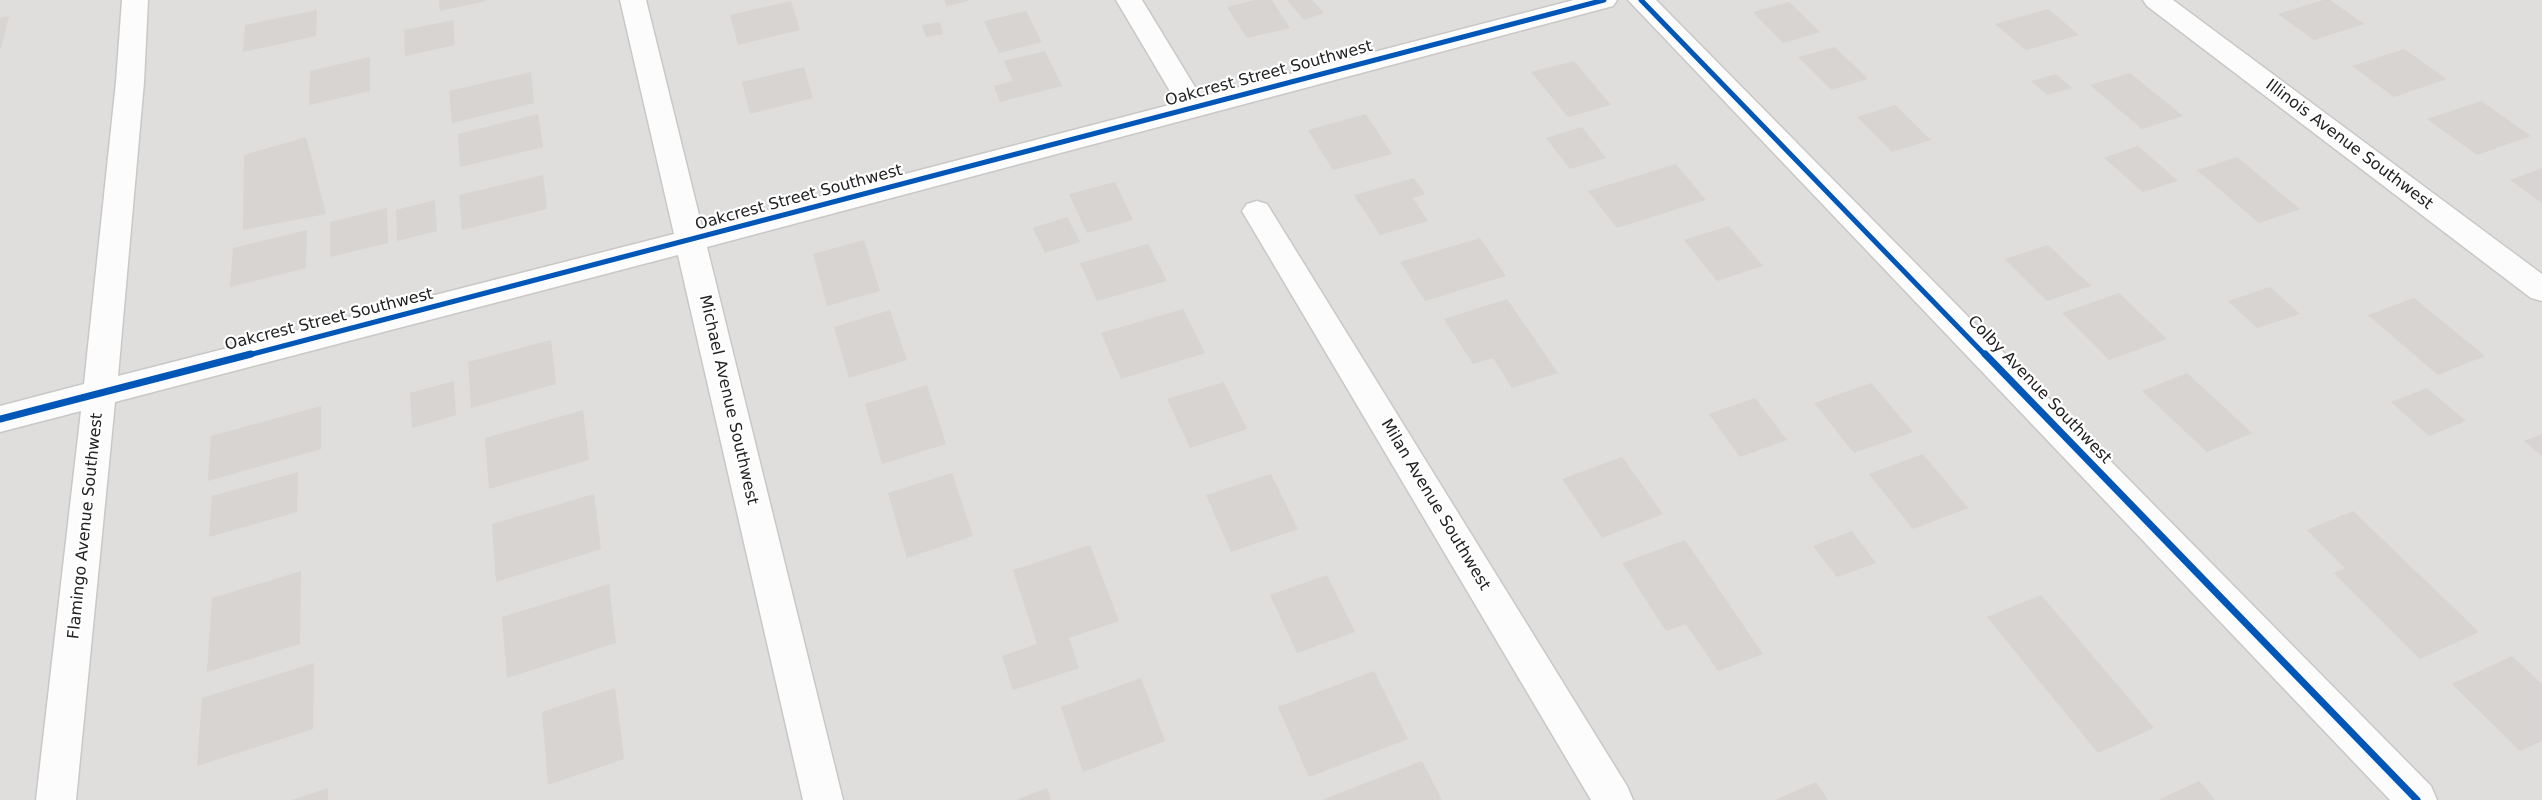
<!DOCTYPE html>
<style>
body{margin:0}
canvas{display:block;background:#f0eeeb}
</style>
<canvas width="2542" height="800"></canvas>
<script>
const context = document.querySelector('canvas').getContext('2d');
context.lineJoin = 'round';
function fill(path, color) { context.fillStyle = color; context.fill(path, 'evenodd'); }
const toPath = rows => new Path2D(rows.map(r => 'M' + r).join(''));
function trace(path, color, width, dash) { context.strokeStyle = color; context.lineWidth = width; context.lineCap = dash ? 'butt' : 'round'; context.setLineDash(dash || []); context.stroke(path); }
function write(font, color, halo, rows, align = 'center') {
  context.font = font + ' "DejaVu Sans",sans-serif'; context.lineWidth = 4.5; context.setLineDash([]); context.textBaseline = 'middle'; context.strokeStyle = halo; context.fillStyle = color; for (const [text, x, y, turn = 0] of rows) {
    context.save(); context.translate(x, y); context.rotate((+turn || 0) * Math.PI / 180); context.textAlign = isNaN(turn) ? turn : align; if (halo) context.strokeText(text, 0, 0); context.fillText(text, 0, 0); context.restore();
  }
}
const residential = toPath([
 [0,0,2542,0,2542,800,0,800]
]);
const building = toPath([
 [439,0,486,0,486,1,440,11],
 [944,0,969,0,969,1,947,6],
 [1255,0,1272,0,1290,28,1247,38,1227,7],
 [1287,0,1312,0,1324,13,1304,20],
 [2323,0,2330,0,2364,24,2314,40,2278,14],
 [791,1,800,30,738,45,730,15],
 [1789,2,1820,32,1783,43,1753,12],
 [2048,9,2079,35,2026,50,1995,24],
 [317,10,316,36,243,52,245,25],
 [1026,11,1042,42,999,53,984,21],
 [9,16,1,49,0,49,0,18],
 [453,20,455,45,405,56,404,30],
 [940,22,943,34,926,37,922,25],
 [1835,47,1868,79,1831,90,1798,57],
 [2404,49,2447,79,2394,97,2352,66],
 [1045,51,1062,86,1000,102,994,86,1013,81,1004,61],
 [370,57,370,91,309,105,310,71],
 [1574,61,1611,105,1568,117,1531,72],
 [804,67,813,98,750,114,742,82],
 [531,72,534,103,452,123,449,91],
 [2130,73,2183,116,2142,129,2090,85],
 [2056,74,2072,88,2047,95,2031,81],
 [2481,101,2531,136,2477,155,2427,119],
 [1895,105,1931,140,1892,152,1857,117],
 [538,114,543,147,460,167,458,134],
 [1366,114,1392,154,1333,170,1308,130],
 [1582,127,1606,158,1570,169,1546,138],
 [306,137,326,214,243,230,244,155],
 [2138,146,2178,181,2143,192,2104,158],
 [2237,157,2300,209,2259,223,2197,170],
 [1676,164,1706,200,1617,228,1588,191],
 [2542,168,2542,203,2510,180],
 [543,175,547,209,462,230,459,195],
 [1414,178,1425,194,1413,198,1428,221,1380,235,1354,195],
 [1115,182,1133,220,1087,233,1069,194],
 [435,200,437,231,397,241,396,210],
 [387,208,388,243,330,257,330,222],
 [1067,217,1080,242,1045,253,1033,228],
 [1729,226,1763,266,1717,281,1684,240],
 [307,230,306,268,230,287,233,248],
 [1480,238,1506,276,1425,301,1400,262],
 [864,240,880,291,827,306,813,254],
 [1148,244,1167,281,1097,301,1080,263],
 [2048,245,2091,286,2047,301,2005,259],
 [2270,287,2300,314,2257,328,2228,301],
 [2119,293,2167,339,2109,360,2062,313],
 [2414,298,2485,356,2438,375,2368,315],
 [1507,299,1558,373,1512,388,1493,358,1473,364,1444,319],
 [1183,309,1205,353,1121,379,1101,333],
 [890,310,907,360,849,378,834,327],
 [551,340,556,384,471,408,468,362],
 [2187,373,2252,433,2207,452,2142,391],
 [454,381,456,415,412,428,410,393],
 [1224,382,1247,429,1190,448,1167,399],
 [1871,383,1913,432,1854,453,1814,403],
 [927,385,946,444,882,464,865,404],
 [2427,388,2466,421,2429,436,2391,402],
 [1755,398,1787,440,1740,457,1709,414],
 [321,406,321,449,208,481,211,436],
 [583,410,589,460,489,489,485,438],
 [2542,434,2542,456,2524,441],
 [1923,454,1968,508,1913,529,1869,474],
 [1622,457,1663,514,1602,538,1562,479],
 [298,472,297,512,209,537,212,496],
 [952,473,973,536,907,558,888,493],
 [1271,474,1298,529,1231,552,1206,495],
 [594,494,601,549,496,582,492,524],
 [2353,511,2479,632,2420,659,2334,573,2345,568,2307,530],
 [1852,531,1876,563,1837,577,1813,546],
 [1685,540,1763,654,1718,671,1686,624,1666,631,1622,563],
 [1090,545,1119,621,1069,638,1079,668,1013,690,1002,656,1037,644,1013,570],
 [301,571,300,644,207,672,212,598],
 [1327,575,1355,632,1297,653,1270,595],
 [609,584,616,643,507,678,502,617],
 [2041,595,2154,728,2098,753,1987,617],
 [2512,656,2542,684,2542,741,2520,751,2452,684],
 [314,663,313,729,197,766,202,698],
 [1374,671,1408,739,1309,777,1278,707],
 [1141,678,1165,741,1083,772,1061,707],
 [615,688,624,759,548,785,542,712],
 [1422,761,1442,800,1322,800],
 [2199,781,2215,800,2158,800],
 [1816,782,1828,800,1775,800],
 [328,788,328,800,292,800],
 [1047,788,1051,800,1016,800]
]);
const minor = toPath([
 [122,0,148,0,144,82,118,376,674,234,620,0,646,0,702,227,1177,103,1116,0,1142,0,1201,97,1574,0,1617,0,1613,6,707,247,843,800,803,800,678,255,115,402,76,800,36,800,81,411,0,432,0,406,84,384,116,82,122,0],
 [1628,0,1656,0,2431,786,2437,800,2390,800,1628,0],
 [2143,0,2173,0,2542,274,2542,301,2531,298,2147,6,2143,0],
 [1257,201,1267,204,1627,786,1633,800,1591,800,1242,211,1247,204,1257,201]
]);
const cyclewayFar1 = toPath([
 [1641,0,1986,356],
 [245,356,1604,0]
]);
const cycleway = toPath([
 [1985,354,2417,800],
 [0,419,251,354]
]);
const streetNames = [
 ["Oakcrest Street Southwest",1269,74,-15],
 ["Illinois Avenue Southwest",2349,145,37],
 ["Oakcrest Street Southwest",799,198,-15],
 ["Oakcrest Street Southwest",329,320,-14],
 ["Colby Avenue Southwest",2039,390,46],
 ["Michael Avenue Southwest",728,400,77],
 ["Milan Avenue Southwest",1435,505,59],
 ["Flamingo Avenue Southwest",86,526,-84]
];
fill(residential, '#dfdedc');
fill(building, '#d7d4d2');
trace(minor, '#c9c8c7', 3);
fill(minor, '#fdfcfc');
trace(cyclewayFar1, '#0057b8', 5);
trace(cycleway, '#0057b8', 7);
write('16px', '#222', '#fff', streetNames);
</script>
